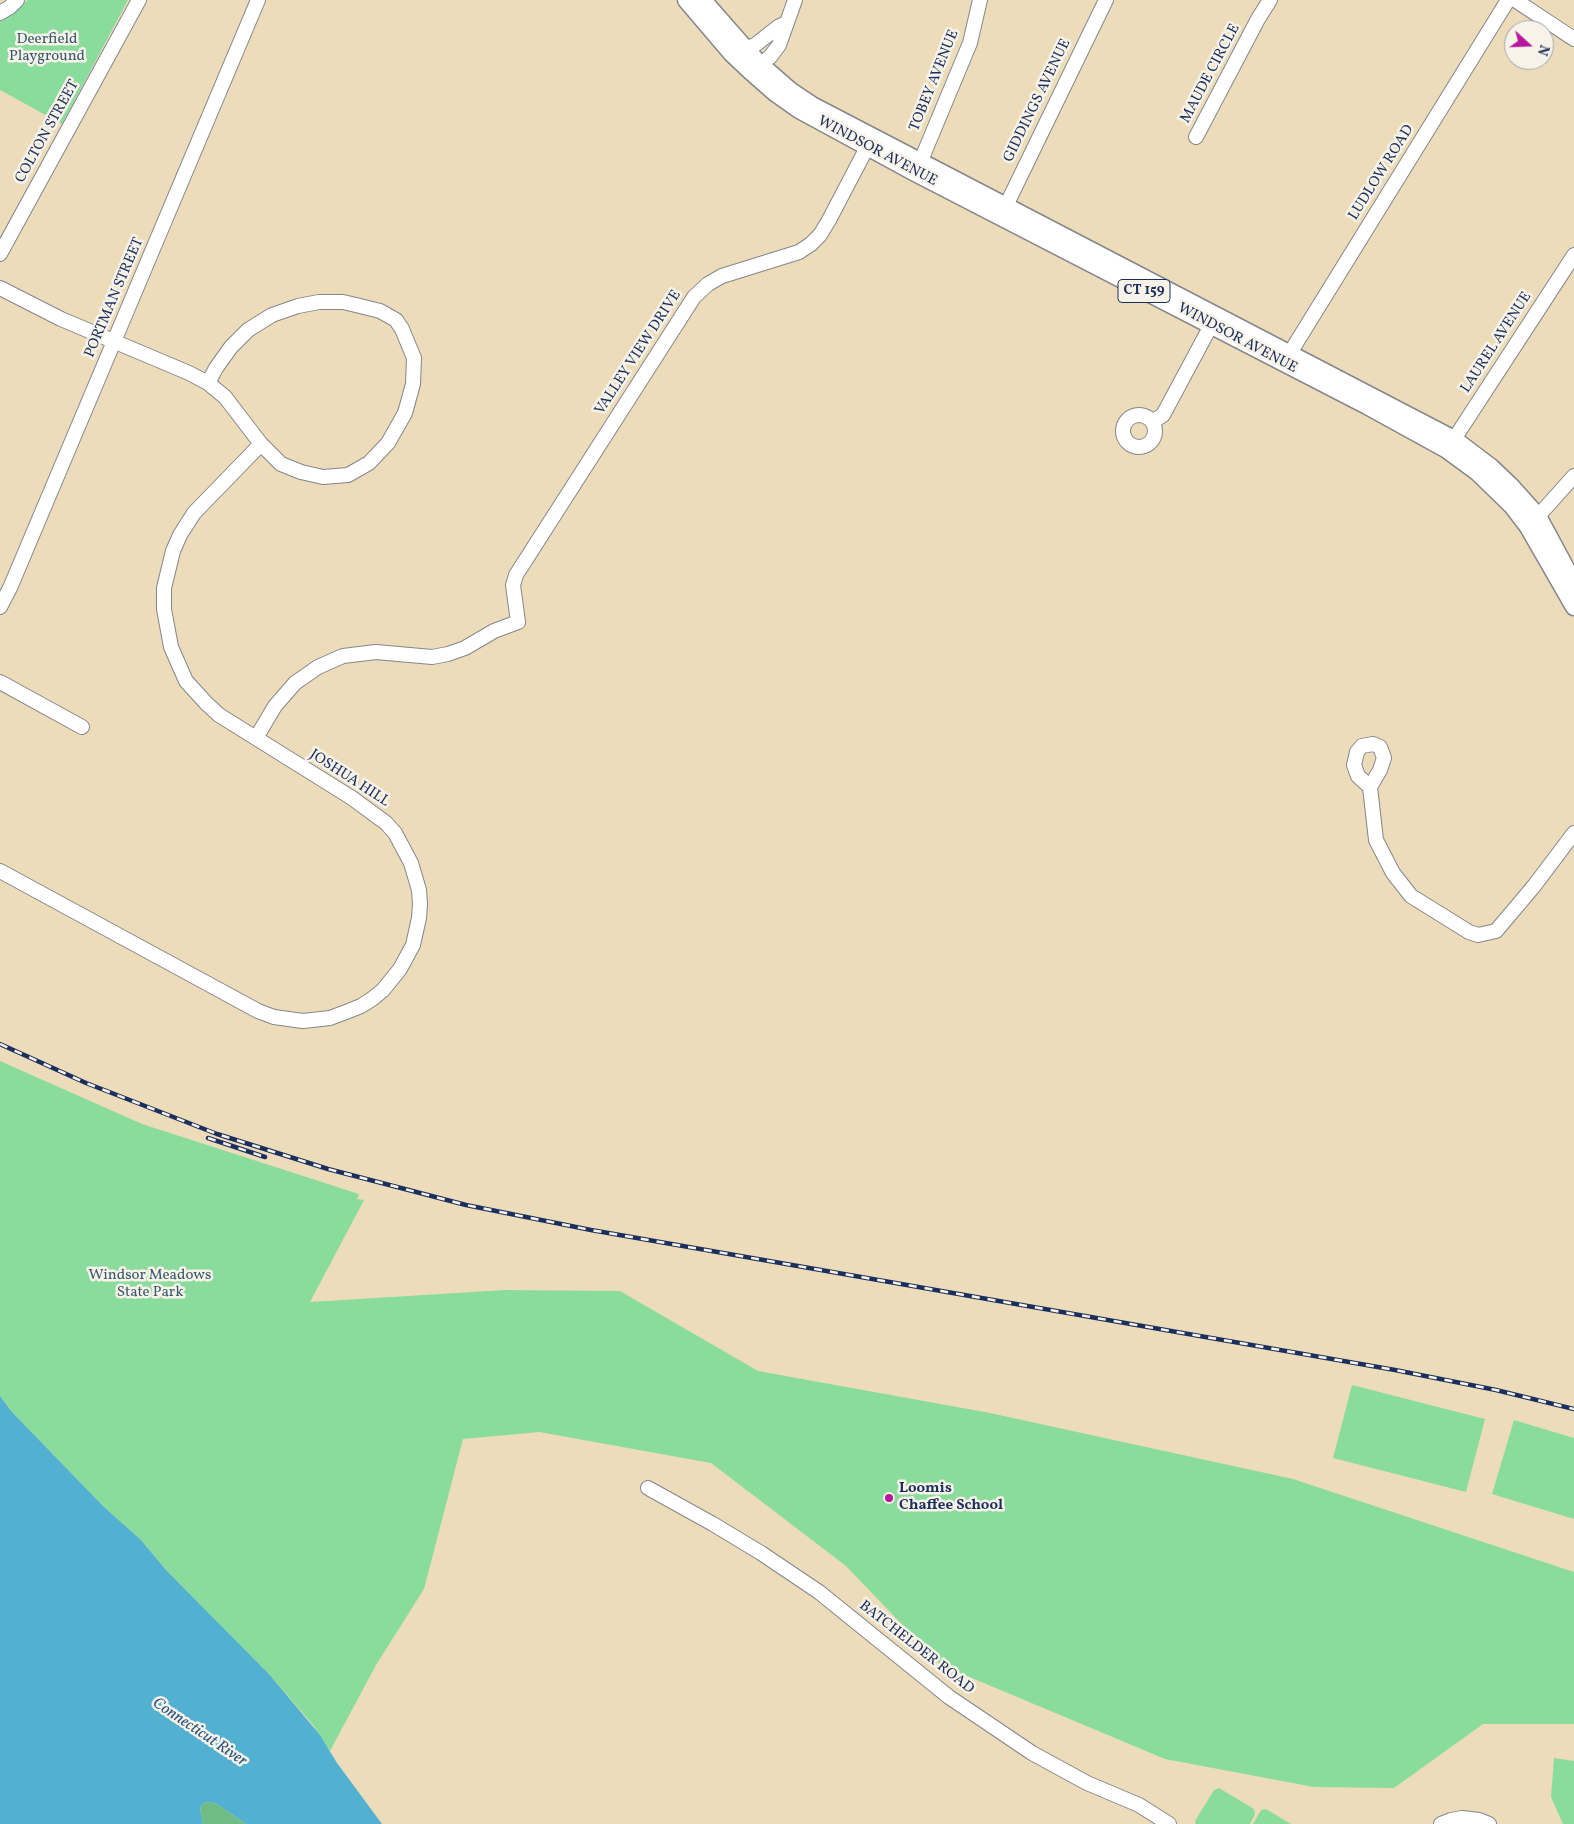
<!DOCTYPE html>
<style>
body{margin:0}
#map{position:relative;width:1574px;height:1824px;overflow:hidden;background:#eddcba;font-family:Vollkorn,serif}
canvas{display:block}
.north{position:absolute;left:1504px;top:20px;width:50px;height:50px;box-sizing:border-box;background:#f7f3e8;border:1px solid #9fa5b1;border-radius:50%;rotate:110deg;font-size:14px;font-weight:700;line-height:20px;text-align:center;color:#1b2f5e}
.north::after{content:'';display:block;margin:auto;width:18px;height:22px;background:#b5179e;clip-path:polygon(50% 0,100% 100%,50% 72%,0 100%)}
</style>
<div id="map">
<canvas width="1574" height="1824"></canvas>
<div class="north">N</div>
</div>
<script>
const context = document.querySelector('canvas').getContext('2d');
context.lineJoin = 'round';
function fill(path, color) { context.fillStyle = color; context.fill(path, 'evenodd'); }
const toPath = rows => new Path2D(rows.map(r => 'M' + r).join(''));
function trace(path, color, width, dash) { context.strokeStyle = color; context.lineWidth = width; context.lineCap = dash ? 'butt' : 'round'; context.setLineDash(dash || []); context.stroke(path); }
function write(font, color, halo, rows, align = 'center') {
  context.font = font + ' Vollkorn,serif'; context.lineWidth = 5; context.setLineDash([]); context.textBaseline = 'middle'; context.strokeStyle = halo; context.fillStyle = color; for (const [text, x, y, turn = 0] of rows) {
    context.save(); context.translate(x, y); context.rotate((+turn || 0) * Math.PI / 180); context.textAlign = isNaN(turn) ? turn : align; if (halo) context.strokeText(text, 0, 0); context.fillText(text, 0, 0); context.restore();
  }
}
const green = toPath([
 [28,0,128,0,62,124,0,90,0,20],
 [0,1061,142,1124,359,1194,357,1199,364,1200,310,1302,505,1290,620,1291,758,1371,990,1413,1293,1479,1574,1572,1574,1724,1483,1724,1394,1788,1314,1787,1165,1759,941,1665,846,1566,711,1463,539,1432,463,1439,424,1589,376,1665,330,1751,313,1725,269,1674,166,1570,141,1540,103,1506,12,1412,0,1396],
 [1352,1385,1485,1419,1466,1492,1333,1458],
 [1514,1420,1574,1438,1574,1519,1492,1494],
 [1554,1758,1574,1761,1574,1824,1563,1824,1551,1797],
 [1219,1788,1254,1809,1255,1814,1250,1824,1196,1824,1195,1821,1214,1790],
 [1266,1809,1291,1824,1253,1824,1261,1810]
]);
const forest = toPath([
 [209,1802,217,1804,246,1824,203,1824,200,1808,204,1803]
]);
const water = toPath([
 [0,1396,12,1412,103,1506,141,1540,166,1570,269,1674,320,1735,337,1763,382,1824,246,1824,217,1804,209,1802,204,1803,200,1808,203,1824,0,1824]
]);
const minor = toPath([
 [1515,0,1574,39],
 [0,13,10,7,17,0],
 [738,52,755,45,778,27,786,23],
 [753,69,770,57,779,45,795,0],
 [1196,137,1258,19,1270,0],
 [917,170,970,43,980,0],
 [1002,214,1106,0],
 [0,254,139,0],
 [0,288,61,319,189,373,208,383],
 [319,302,343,302,360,306,380,311,396,320,402,329,414,358,413,384,405,413,388,443,369,463,348,475,323,477,301,472,281,464,261,444,225,397,208,383,216,368,231,347,248,330,272,315,298,306,319,302],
 [1285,361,1508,0],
 '1123 431a16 16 0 1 1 32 0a16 16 0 1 1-32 0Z',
 [1152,422,1163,415,1215,318],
 [1449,447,1574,255],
 [1532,523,1574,476],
 [0,607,10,588,258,0],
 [0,682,82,727],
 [256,738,275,706,295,683,318,667,343,656,376,652,432,657,448,654,465,648,494,631,518,622,513,585,516,575,694,297,708,284,722,276,799,252,811,244,820,235,829,220,872,138],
 [1370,787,1358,776,1354,765,1357,752,1362,746,1373,744,1380,747,1384,758,1380,770,1370,787,1376,840,1393,873,1411,896,1469,932,1478,935,1496,931,1534,886,1574,833],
 [0,871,258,1011,274,1017,303,1021,330,1018,346,1012,361,1006,372,999,383,990,400,969,413,945,419,918,420,904,419,890,411,863,395,833,386,823,352,798,219,715,206,703,186,681,171,647,164,609,164,588,173,551,180,535,194,513,261,444],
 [648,1488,713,1524,761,1553,819,1592,949,1697,1032,1753,1087,1783,1139,1805,1169,1824],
 [1441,1824,1451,1820,1462,1818,1479,1820,1489,1824]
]);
const major = toPath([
 [686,0,732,54,750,71,775,93,799,110,915,173,1367,406,1447,450,1477,472,1512,506,1528,527,1574,607],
 [703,0,746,49,760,64,791,91,812,105,1454,439,1491,467,1512,487,1538,516,1574,583]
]);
const rail = toPath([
 [0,1044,86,1083,217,1134,328,1169,466,1205,591,1230,1395,1370,1496,1390,1574,1409],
 [208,1138,265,1157]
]);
const markers = [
 [889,1498,5,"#b5179e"]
];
const shields = [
 [1144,291,52]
];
const shieldNames = [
 ["CT 159",1144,291]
];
const parkNames = [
 ["Deerfield",47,40],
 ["Playground",47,57],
 ["Windsor Meadows",150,1276],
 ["State Park",150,1293]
];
const streetNames = [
 ["MAUDE CIRCLE",1211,74,-62],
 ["TOBEY AVENUE",935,81,-68],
 ["GIDDINGS AVENUE",1038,101,-64],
 ["COLTON STREET",48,132,-61],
 ["WINDSOR AVENUE",877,152,28],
 ["LUDLOW ROAD",1382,173,-58],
 ["PORTMAN STREET",115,298,-67],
 ["WINDSOR AVENUE",1237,339,28],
 ["LAUREL AVENUE",1497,343,-57],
 ["VALLEY VIEW DRIVE",639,353,-57],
 ["JOSHUA HILL",349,779,33],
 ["BATCHELDER ROAD",916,1648,38]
];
const poiNames = [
 ["Loomis",899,1489],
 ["Chaffee School",899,1506]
];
const waterNames = [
 ["Connecticut River",199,1733,34]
];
fill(green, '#8adc9c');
fill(forest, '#6fbc84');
fill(water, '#52b0d1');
trace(minor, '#84868c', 16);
trace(major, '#84868c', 19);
trace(minor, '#fff', 14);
trace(major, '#fff', 16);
trace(rail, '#1b2f5e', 4.5);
trace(rail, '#f7f3e8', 2.5, [8]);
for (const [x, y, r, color] of markers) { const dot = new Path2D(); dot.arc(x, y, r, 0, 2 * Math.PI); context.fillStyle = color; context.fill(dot); trace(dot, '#f7f3e8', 2); }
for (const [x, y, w] of shields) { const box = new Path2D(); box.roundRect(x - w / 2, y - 11.5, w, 23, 4); context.fillStyle = '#f7f3e8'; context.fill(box); trace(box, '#1b2f5e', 1); }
write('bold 14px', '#1b2f5e', null, shieldNames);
write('15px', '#375a6e', '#f7f3e8', parkNames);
write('15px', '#1b2f5e', '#f7f3e8', streetNames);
write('bold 15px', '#1b2f5e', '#f7f3e8', poiNames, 'left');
write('italic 16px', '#2c5680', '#f7f3e8', waterNames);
</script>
